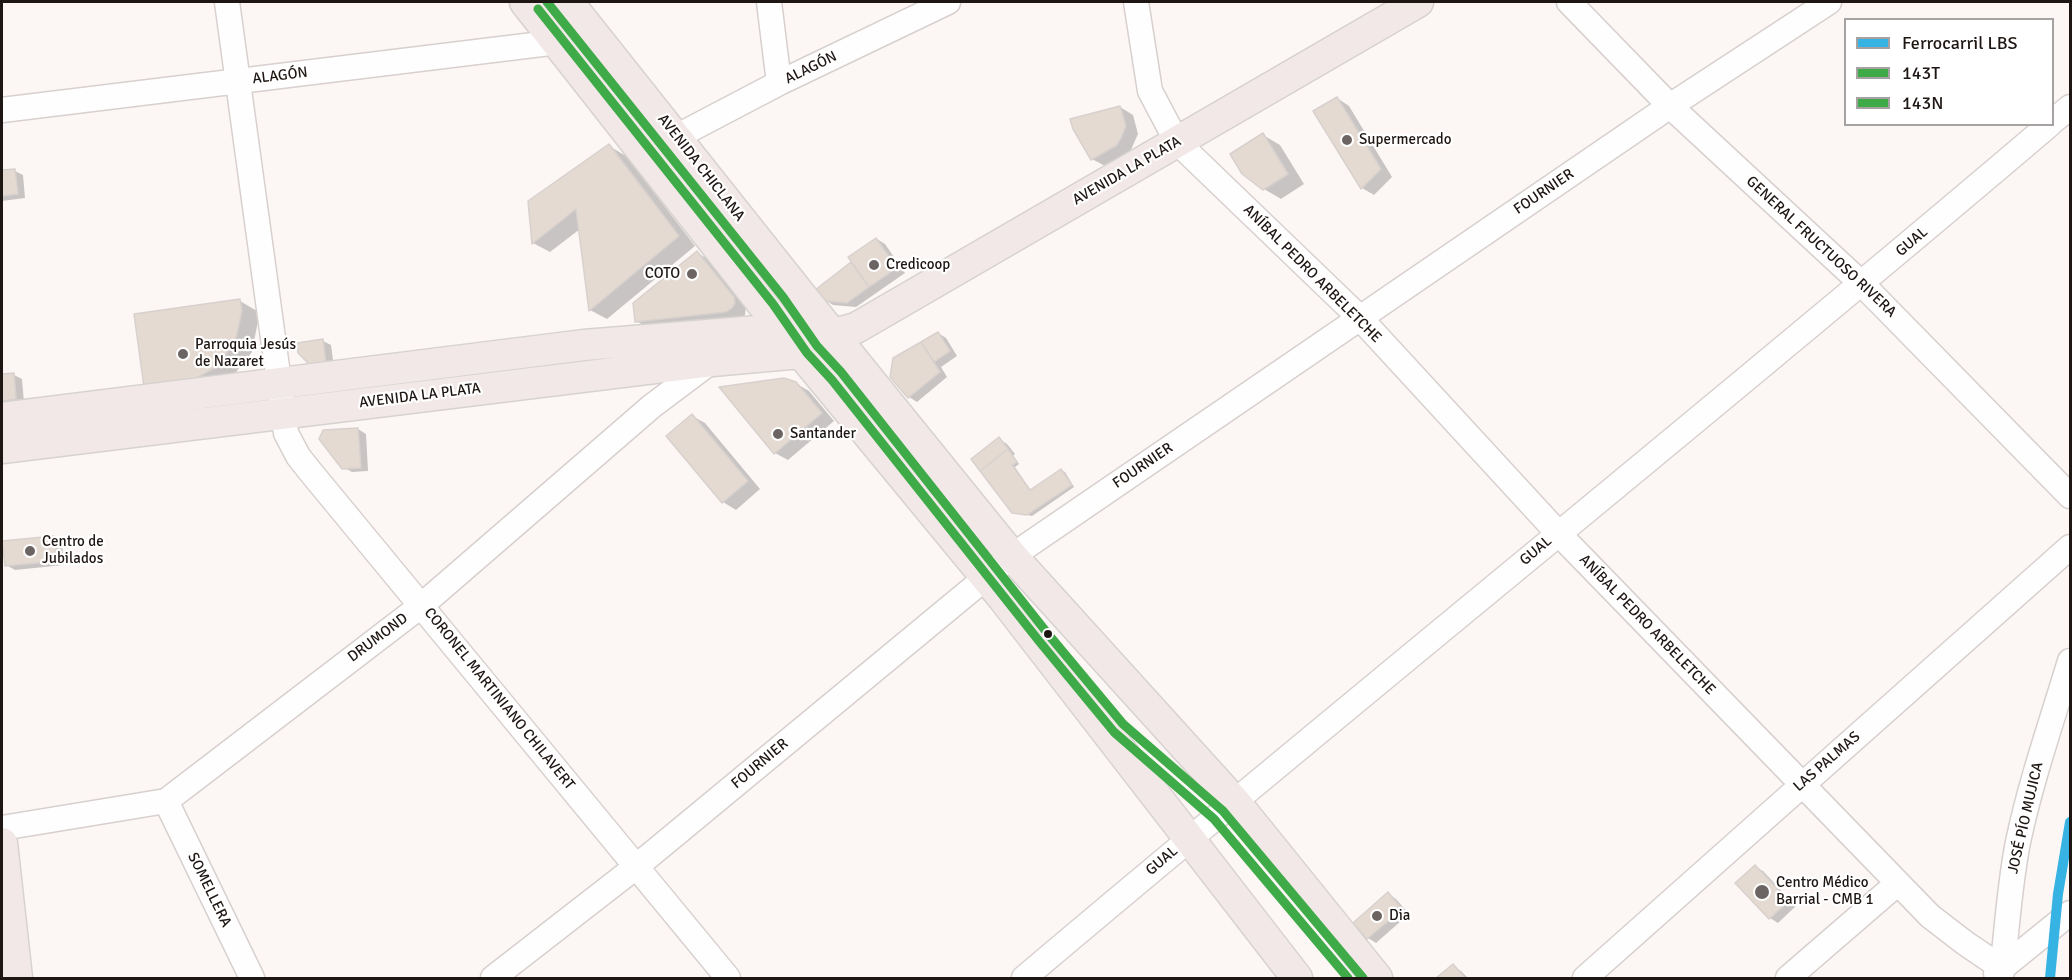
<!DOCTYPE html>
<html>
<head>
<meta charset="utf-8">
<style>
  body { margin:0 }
  #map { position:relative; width:2072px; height:980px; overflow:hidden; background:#fcf6f5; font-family:Signika,sans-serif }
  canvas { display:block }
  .frame { position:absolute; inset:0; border:3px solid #1e1613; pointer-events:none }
  .legend { position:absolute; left:1844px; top:18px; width:210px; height:108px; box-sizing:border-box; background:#fff; border:2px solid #a5a2a1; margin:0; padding:8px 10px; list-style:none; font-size:18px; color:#1e1613 }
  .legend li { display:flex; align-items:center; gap:12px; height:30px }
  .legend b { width:30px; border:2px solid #a5a2a1 }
</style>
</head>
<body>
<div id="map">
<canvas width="2072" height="980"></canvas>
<div class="frame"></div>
<ul class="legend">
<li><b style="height:8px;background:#36b3e2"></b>Ferrocarril LBS</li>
<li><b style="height:8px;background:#3fab48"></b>143T</li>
<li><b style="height:8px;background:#3fab48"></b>143N</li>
</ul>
</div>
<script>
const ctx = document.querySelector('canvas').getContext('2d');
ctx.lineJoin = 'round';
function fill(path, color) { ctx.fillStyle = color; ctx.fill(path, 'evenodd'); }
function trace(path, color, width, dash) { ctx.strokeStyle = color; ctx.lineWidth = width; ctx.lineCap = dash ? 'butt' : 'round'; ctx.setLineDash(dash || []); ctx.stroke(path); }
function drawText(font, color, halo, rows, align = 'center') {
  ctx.font = font + ' Signika,sans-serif'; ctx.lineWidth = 4.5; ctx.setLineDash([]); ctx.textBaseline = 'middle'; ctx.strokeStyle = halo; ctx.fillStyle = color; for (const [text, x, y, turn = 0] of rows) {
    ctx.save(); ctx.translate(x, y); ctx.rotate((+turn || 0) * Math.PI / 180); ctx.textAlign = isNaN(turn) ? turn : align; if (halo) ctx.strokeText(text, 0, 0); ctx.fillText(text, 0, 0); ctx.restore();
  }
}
fill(new Path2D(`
  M 1337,98 L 1349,106 L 1392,177 L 1374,195 L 1362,188 Z
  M 1120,107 L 1133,115 L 1138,134 L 1130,152 L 1105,166 L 1092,159 Z
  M 1263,135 L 1280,145 L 1304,184 L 1281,199 L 1264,189 Z
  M 609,146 L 626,156 L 695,246 L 607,319 L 590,310 L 580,229 L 550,252 L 533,243 L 529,202 Z
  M 15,171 L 23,175 L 25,198 L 2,201 L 2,172 Z
  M 877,239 L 885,244 L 905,273 L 856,307 L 833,305 L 825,300 L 817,290 L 854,262 Z
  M 697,253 L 710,260 L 746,306 L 745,315 L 739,318 L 649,328 L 636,321 Z
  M 240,301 L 257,311 L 258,321 L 252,352 L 233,376 L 162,395 Z
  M 938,333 L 946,338 L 957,356 L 941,367 L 947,377 L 917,402 L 909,397 L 894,359 Z
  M 323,341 L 331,345 L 334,367 L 300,352 Z
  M 14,375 L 22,379 L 24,403 L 2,404 L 2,376 Z
  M 795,383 L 809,391 L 834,421 L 788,460 L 775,453 L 722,388 Z
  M 692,416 L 705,423 L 760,489 L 736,510 L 723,502 L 668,436 Z
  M 358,429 L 366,434 L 368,471 L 352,472 L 343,467 Z
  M 999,439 L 1007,444 L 1015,454 L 1013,456 L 1019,464 L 1015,467 L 1031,491 L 1061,470 L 1065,472 L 1074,487 L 1032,516 L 1013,512 Z
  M 54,538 L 62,543 L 64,565 L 15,570 L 6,565 Z
  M 1755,867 L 1763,871 L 1796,906 L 1778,923 L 1770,918 Z
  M 1388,894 L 1396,899 L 1409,914 L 1376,943 L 1368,938 Z
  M 1453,966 L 1461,971 L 1468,978 L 1439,978 Z`), '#0003');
const building = new Path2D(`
  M 1337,97 L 1381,169 L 1361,189 L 1313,111 Z
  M 1120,106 L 1126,126 L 1121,138 L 1117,145 L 1091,160 L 1073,129 L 1070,119 Z
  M 1263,133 L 1288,174 L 1263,190 L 1242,174 L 1230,154 Z
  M 609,144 L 679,236 L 589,311 L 576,209 L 532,244 L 528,201 Z
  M 15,169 L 18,194 L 2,196 L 2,170 Z
  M 876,238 L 897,268 L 869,287 L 848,257 Z
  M 697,251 L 734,297 L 735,303 L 732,308 L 726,312 L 635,322 L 633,303 Z
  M 851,262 L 869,287 L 847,303 L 824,301 L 815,290 Z
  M 240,299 L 242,311 L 235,342 L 216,367 L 193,380 L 144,387 L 134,314 Z
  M 938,332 L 950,351 L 934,362 L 921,342 Z
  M 323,339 L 326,363 L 311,366 L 298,353 L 297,343 Z
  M 921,342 L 940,372 L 908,398 L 890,377 L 893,358 Z
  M 14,373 L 16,399 L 2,401 L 2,374 Z
  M 784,378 L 796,382 L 822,413 L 774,454 L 719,387 Z
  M 692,414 L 748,481 L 722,503 L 666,436 Z
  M 358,428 L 361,468 L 342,469 L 319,439 L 323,430 Z
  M 999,437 L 1008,449 L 980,471 L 971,459 Z
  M 1008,449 L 1017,462 L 1012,465 L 1030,490 L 1061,469 L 1072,485 L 1027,515 L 1012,513 L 980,471 Z
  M 54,536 L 57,561 L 5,566 L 2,541 Z
  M 1755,865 L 1789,901 L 1769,919 L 1735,883 Z
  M 1388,892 L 1402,909 L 1367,939 L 1353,923 Z
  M 1453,964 L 1465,978 L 1436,978 Z`);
fill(building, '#e5dad2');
trace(building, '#d7d1ce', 1.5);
const minor = new Path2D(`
  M 227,2 L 286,433 L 298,456 L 309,470 L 728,978
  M 769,2 L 779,83
  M 1136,2 L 1150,91 L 1177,142 L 1360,318 L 1558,533 L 1930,916 L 1965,943 L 2002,968
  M 1569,2 L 1670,106 L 1862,284 L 2070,496
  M 2,110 L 558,42
  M 2052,122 L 2070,107
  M 676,137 L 779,83 L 948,2
  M 166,801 L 252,978
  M 2,828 L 166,801 L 422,605 L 652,406 L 712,361
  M 1996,973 L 2070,913
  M 493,978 L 637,866 L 1012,556 L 1670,106 L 1829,2
  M 1024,978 C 1363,691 1711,413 2050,124
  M 1585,978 L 2070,547
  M 1788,978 L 1898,883
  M 2001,978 C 2007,933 2009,887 2018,842 C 2031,780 2052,721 2070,661`);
const major = new Path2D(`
  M 525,2 L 801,353 L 1003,598 L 1297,978
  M 568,2 L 804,299 L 1012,556 L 1235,802 L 1377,978
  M 2,418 L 584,345 L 782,329 L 799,330
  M 2,448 L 712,361 L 801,353 L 817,346 L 834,334 L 856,328 L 1418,2
  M 2,843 L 17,978`);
trace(minor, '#d7d0ce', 27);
trace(major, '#d6d2d0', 33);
trace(minor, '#fffefe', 24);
trace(major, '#f2e8e7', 30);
trace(new Path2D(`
  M 547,2 L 783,297 L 817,346 L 841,372 L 1048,634 L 1123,724 L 1223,811 L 1363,978`), '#3fab48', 9);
trace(new Path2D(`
  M 538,9 L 773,304 L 807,353 L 832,380 L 1039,641 L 1114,732 L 1214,819 L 1348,978`), '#3fab48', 9);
trace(new Path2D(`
  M 2050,978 L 2058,894 L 2070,822`), '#36b3e2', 10);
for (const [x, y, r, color] of [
  [1347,140,6,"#6c6462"],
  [874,265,6,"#6c6462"],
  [692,274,6,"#6c6462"],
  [183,354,6,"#6c6462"],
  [778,434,6,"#6c6462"],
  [30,551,6,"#6c6462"],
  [1048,634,5,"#1e1613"],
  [1762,892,8,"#6c6462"],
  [1377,916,6,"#6c6462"]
]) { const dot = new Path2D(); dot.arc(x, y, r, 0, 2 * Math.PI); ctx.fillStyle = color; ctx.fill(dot); trace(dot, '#fff', 2); }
drawText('15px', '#1e1613', '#fff', [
  ["ALAGÓN",811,68,-26],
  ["ALAGÓN",280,76,-7],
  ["AVENIDA CHICLANA",701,168,52],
  ["AVENIDA LA PLATA",1127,171,-30],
  ["FOURNIER",1544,192,-34],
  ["GUAL",1912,242,-40],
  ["GENERAL FRUCTUOSO RIVERA",1821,247,43],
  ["ANÍBAL PEDRO ARBELETCHE",1312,274,45],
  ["AVENIDA LA PLATA",420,396,-7],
  ["FOURNIER",1143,466,-34],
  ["GUAL",1536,551,-40],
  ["ANÍBAL PEDRO ARBELETCHE",1647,625,46],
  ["DRUMOND",378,638,-37],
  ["CORONEL MARTINIANO CHILAVERT",499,699,51],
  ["LAS PALMAS",1827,762,-41],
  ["FOURNIER",760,764,-40],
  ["JOSÉ PÍO MUJICA",2026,818,-77],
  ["GUAL",1162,861,-40],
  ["SOMELLERA",209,890,64]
]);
drawText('15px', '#1e1613', '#fff', [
  ["Supermercado",1359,140],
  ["Credicoop",886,265],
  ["COTO",680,274,"right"],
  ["Parroquia Jesús",195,345],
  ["de Nazaret",195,362],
  ["Santander",790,434],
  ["Centro de",42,542],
  ["Jubilados",42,559],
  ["Centro Médico",1776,883],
  ["Barrial - CMB 1",1776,900],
  ["Dia",1389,916]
], 'left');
</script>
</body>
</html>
